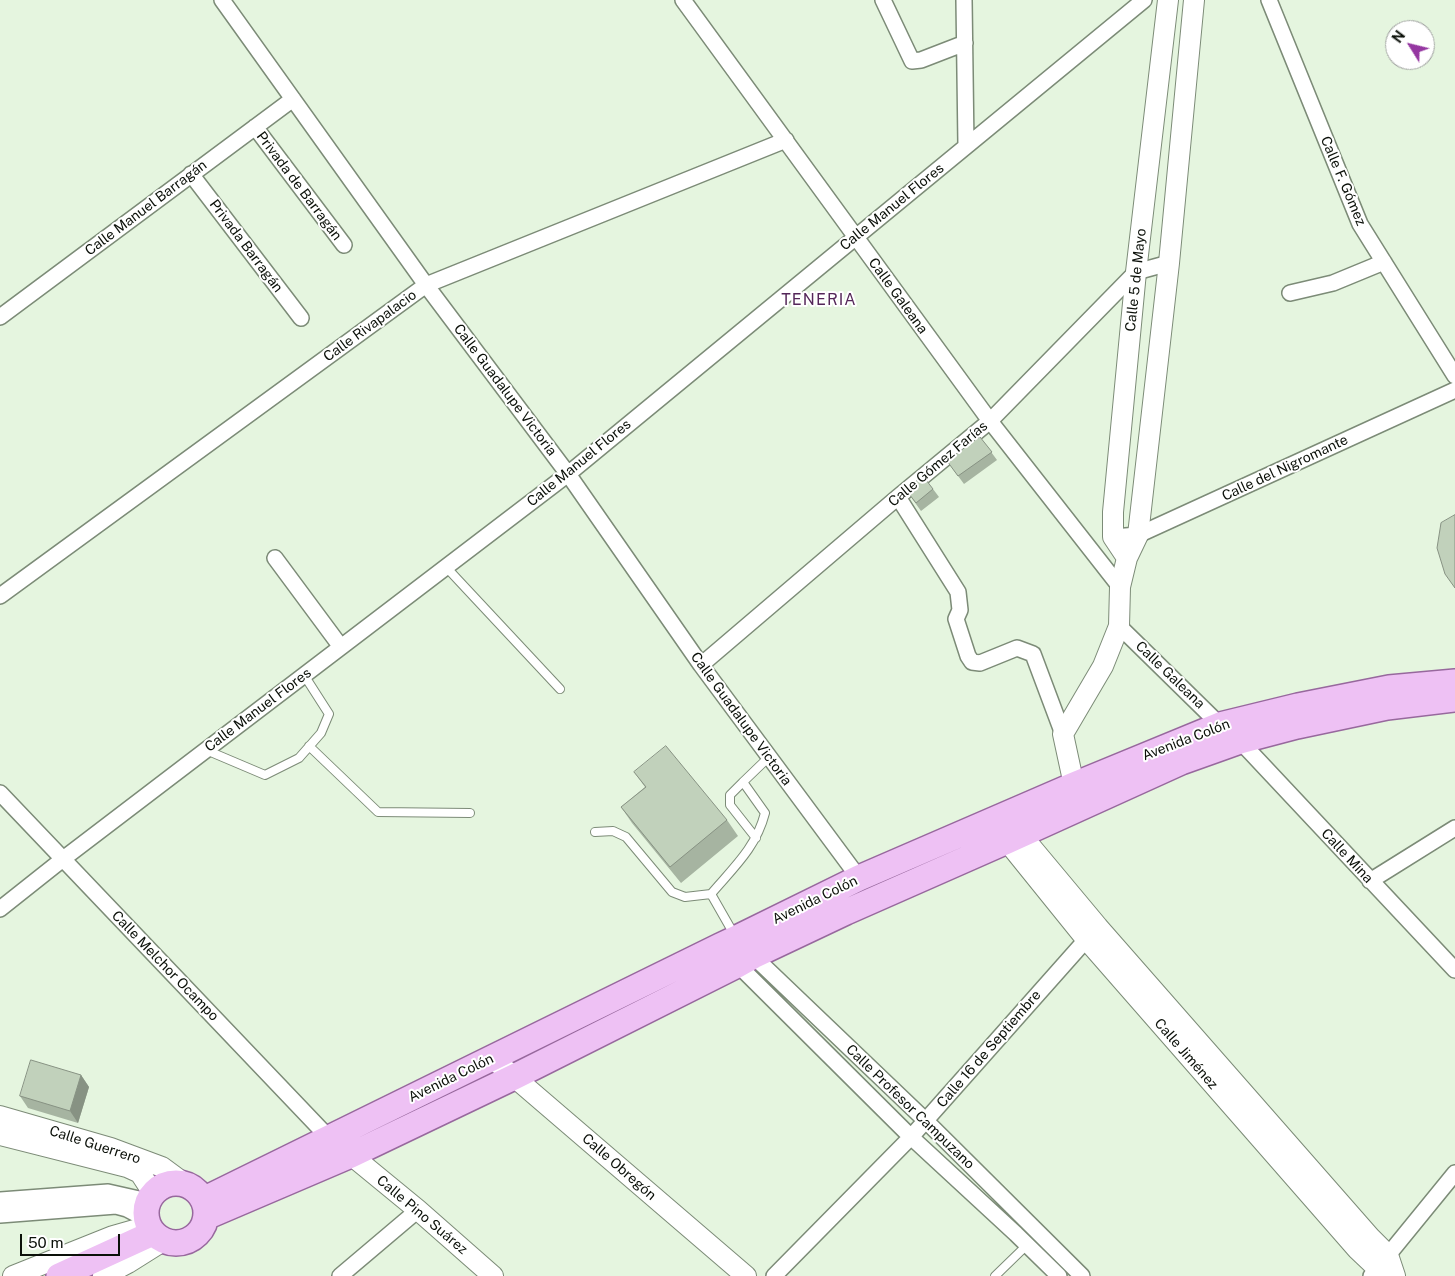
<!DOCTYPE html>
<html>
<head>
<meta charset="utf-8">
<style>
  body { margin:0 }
  #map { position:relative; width:1455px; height:1276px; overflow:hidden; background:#e5f5df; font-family:"Public Sans",sans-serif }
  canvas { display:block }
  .north { position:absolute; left:1385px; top:20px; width:50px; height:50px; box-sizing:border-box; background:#fff; border:1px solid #9d9f9d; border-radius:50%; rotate:306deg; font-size:14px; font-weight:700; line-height:20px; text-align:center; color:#0b1009 }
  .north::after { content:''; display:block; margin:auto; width:18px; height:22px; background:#9537a1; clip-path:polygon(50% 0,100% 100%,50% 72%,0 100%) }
  .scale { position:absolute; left:20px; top:1234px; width:100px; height:22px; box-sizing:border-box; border:2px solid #0b1009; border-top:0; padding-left:6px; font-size:15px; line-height:18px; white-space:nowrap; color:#0b1009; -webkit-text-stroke:4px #fff; paint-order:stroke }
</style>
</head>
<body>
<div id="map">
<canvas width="1455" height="1276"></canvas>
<div class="north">N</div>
<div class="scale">50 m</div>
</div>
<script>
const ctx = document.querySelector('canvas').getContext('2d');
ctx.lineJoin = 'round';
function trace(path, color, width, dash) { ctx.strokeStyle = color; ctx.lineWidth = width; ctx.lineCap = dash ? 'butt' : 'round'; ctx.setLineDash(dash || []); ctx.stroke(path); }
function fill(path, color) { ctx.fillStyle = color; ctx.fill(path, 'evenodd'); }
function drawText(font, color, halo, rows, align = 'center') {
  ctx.font = font + ' "Public Sans",sans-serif'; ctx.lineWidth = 4; ctx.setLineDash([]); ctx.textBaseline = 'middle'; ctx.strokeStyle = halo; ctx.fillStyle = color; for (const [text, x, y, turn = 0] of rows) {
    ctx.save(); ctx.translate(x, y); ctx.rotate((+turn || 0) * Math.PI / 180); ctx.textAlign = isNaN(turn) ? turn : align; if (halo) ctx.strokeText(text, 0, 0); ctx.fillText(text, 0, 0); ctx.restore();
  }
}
const service = new Path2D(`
  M 446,567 L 560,689
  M 309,746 L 378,812 L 470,813
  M 206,750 L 265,775 L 299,758 L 321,733 L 329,714 L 304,675
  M 743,782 L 730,795 L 730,805 L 756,838
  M 595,832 L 613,831 L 626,837 L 672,892 L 685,897 L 711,894 L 735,936
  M 711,894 C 733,868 756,848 765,813 L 743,782 L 769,757
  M 995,1276 L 1027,1245`);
const minor = new Path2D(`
  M 222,0 L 426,285 L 568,474 L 701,665 L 859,878
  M 683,0 L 990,421 L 1120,587
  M 883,0 L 912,61 L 921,60 L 965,43
  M 964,0 L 966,146
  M 1269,0 L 1360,224 L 1455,376
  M 255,127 L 344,245
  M 191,174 L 301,318
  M 1290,293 L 1333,283 L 1384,262
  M 0,317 L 293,99
  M 898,497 L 958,592 L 960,610 L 956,619 L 968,656 L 972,662 L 980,663 L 1017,648 L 1033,654 L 1063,734
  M 1113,537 L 1138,535 L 1455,390
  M 275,558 L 341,647
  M 0,596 L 426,285 L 786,140
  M 1119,626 L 1220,725
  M 701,665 L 898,497 L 990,421 L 1136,272 L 1169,263
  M 1240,741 L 1455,970
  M 0,793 L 329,1138
  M 1370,881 L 1455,828
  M 0,909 L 63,859 L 568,474 L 1144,0
  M 748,951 L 926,1121 L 1082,1276
  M 732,959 L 911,1137 L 1016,1234 L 1059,1276
  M 0,1200 L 108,1192 L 148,1201
  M 0,1215 L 116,1206 L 127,1209 L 146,1219
  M 340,1276 L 418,1210
  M 774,1276 L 911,1137 L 1092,933
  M 1371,1276 L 1455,1173`);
const tertiary = new Path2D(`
  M 1127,558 L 1113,537 L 1113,512 L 1136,272 L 1168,0
  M 1082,796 L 1074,785 L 1063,734 L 1103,666 L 1119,626 L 1120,587 L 1127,558 L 1138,535 L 1169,263 L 1194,0
  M 1012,824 L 1098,927 L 1370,1237 L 1388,1255 L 1395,1276
  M 998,830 L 1086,939 L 1357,1249 L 1377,1268 L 1392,1276
  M 492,1058 L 746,1276
  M 0,1116 L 111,1148 L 162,1167 L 185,1184
  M 0,1135 L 127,1167 L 140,1173 L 153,1193
  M 351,1155 L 418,1210 L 493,1276
  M 13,1276 L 113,1236 L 148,1226
  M 103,1276 L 128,1263 L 163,1241`);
const primary = new Path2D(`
  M146 1213a30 30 0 1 1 60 0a30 30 0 1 1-60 0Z
  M 203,1200 L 720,946 L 737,938 L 859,878 L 1074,785 L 1220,725 L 1298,706 L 1389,688 L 1455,682
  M 206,1217 L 351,1155 L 514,1077 L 737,965 L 753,956 L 846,912 L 1007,841 L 1181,762 L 1240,741 L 1297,726 L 1387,707 L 1455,699
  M 59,1276 L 153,1233`);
trace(service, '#7c8b77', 10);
trace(minor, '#7c8b77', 18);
trace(tertiary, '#7c8b77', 22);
trace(primary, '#97689d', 28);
trace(service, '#fff', 8);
trace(minor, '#fff', 15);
trace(tertiary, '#fff', 20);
trace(primary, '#eec1f4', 25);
fill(new Path2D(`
  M 980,437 L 997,460 L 964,484 L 947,461 Z
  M 933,489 L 939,497 L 921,511 L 906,490 Z
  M 634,772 L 727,820 L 738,836 L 681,883 L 632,823 L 621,807 L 645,787 Z
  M 81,1075 L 89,1087 L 78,1123 L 28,1108 L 20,1096 Z`), '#a6b4a1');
fill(new Path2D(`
  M 81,1075 L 89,1087 L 78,1123 L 70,1111 Z`), '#879283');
const building = new Path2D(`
  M 980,437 L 992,452 L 958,476 L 947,461 Z
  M 923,476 L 933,489 L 916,503 L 906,490 Z
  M 1455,515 L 1455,588 L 1445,574 L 1437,548 L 1441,523 Z
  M 666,746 L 727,820 L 670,867 L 621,807 L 646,787 L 634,772 Z
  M 31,1060 L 81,1075 L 70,1111 L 20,1096 Z`);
fill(building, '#c1d1bb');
trace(building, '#879283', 1);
drawText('14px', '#0b1009', '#fff', [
  ["Calle F. Gómez",1343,181,67],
  ["Privada de Barragán",299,186,53],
  ["Calle Manuel Flores",892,207,-39],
  ["Calle Manuel Barragán",146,208,-37],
  ["Privada Barragán",246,246,53],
  ["Calle 5 de Mayo",1136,280,-84],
  ["Calle Galeana",898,296,54],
  ["Calle Rivapalacio",370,326,-36],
  ["Calle Guadalupe Victoria",505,390,53],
  ["Calle Manuel Flores",579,463,-39],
  ["Calle Gómez Farías",938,464,-40],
  ["Calle del Nigromante",1285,468,-25],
  ["Calle Galeana",1170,675,44],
  ["Calle Manuel Flores",258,710,-37],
  ["Calle Guadalupe Victoria",741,719,54],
  ["Avenida Colón",1186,740,-21],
  ["Calle Mina",1347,856,47],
  ["Avenida Colón",815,900,-26],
  ["Calle Melchor Ocampo",165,966,46],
  ["Calle 16 de Septiembre",989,1049,-49],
  ["Calle Jiménez",1186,1054,49],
  ["Avenida Colón",451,1078,-26],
  ["Calle Profesor Campuzano",910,1107,44],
  ["Calle Guerrero",95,1145,18],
  ["Calle Obregón",619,1167,41],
  ["Calle Pino Suárez",422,1215,40]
]);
ctx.letterSpacing = '1px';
drawText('16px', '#542659', '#fff', [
  ["TENERIA",819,300]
]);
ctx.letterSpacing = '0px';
</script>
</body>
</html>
